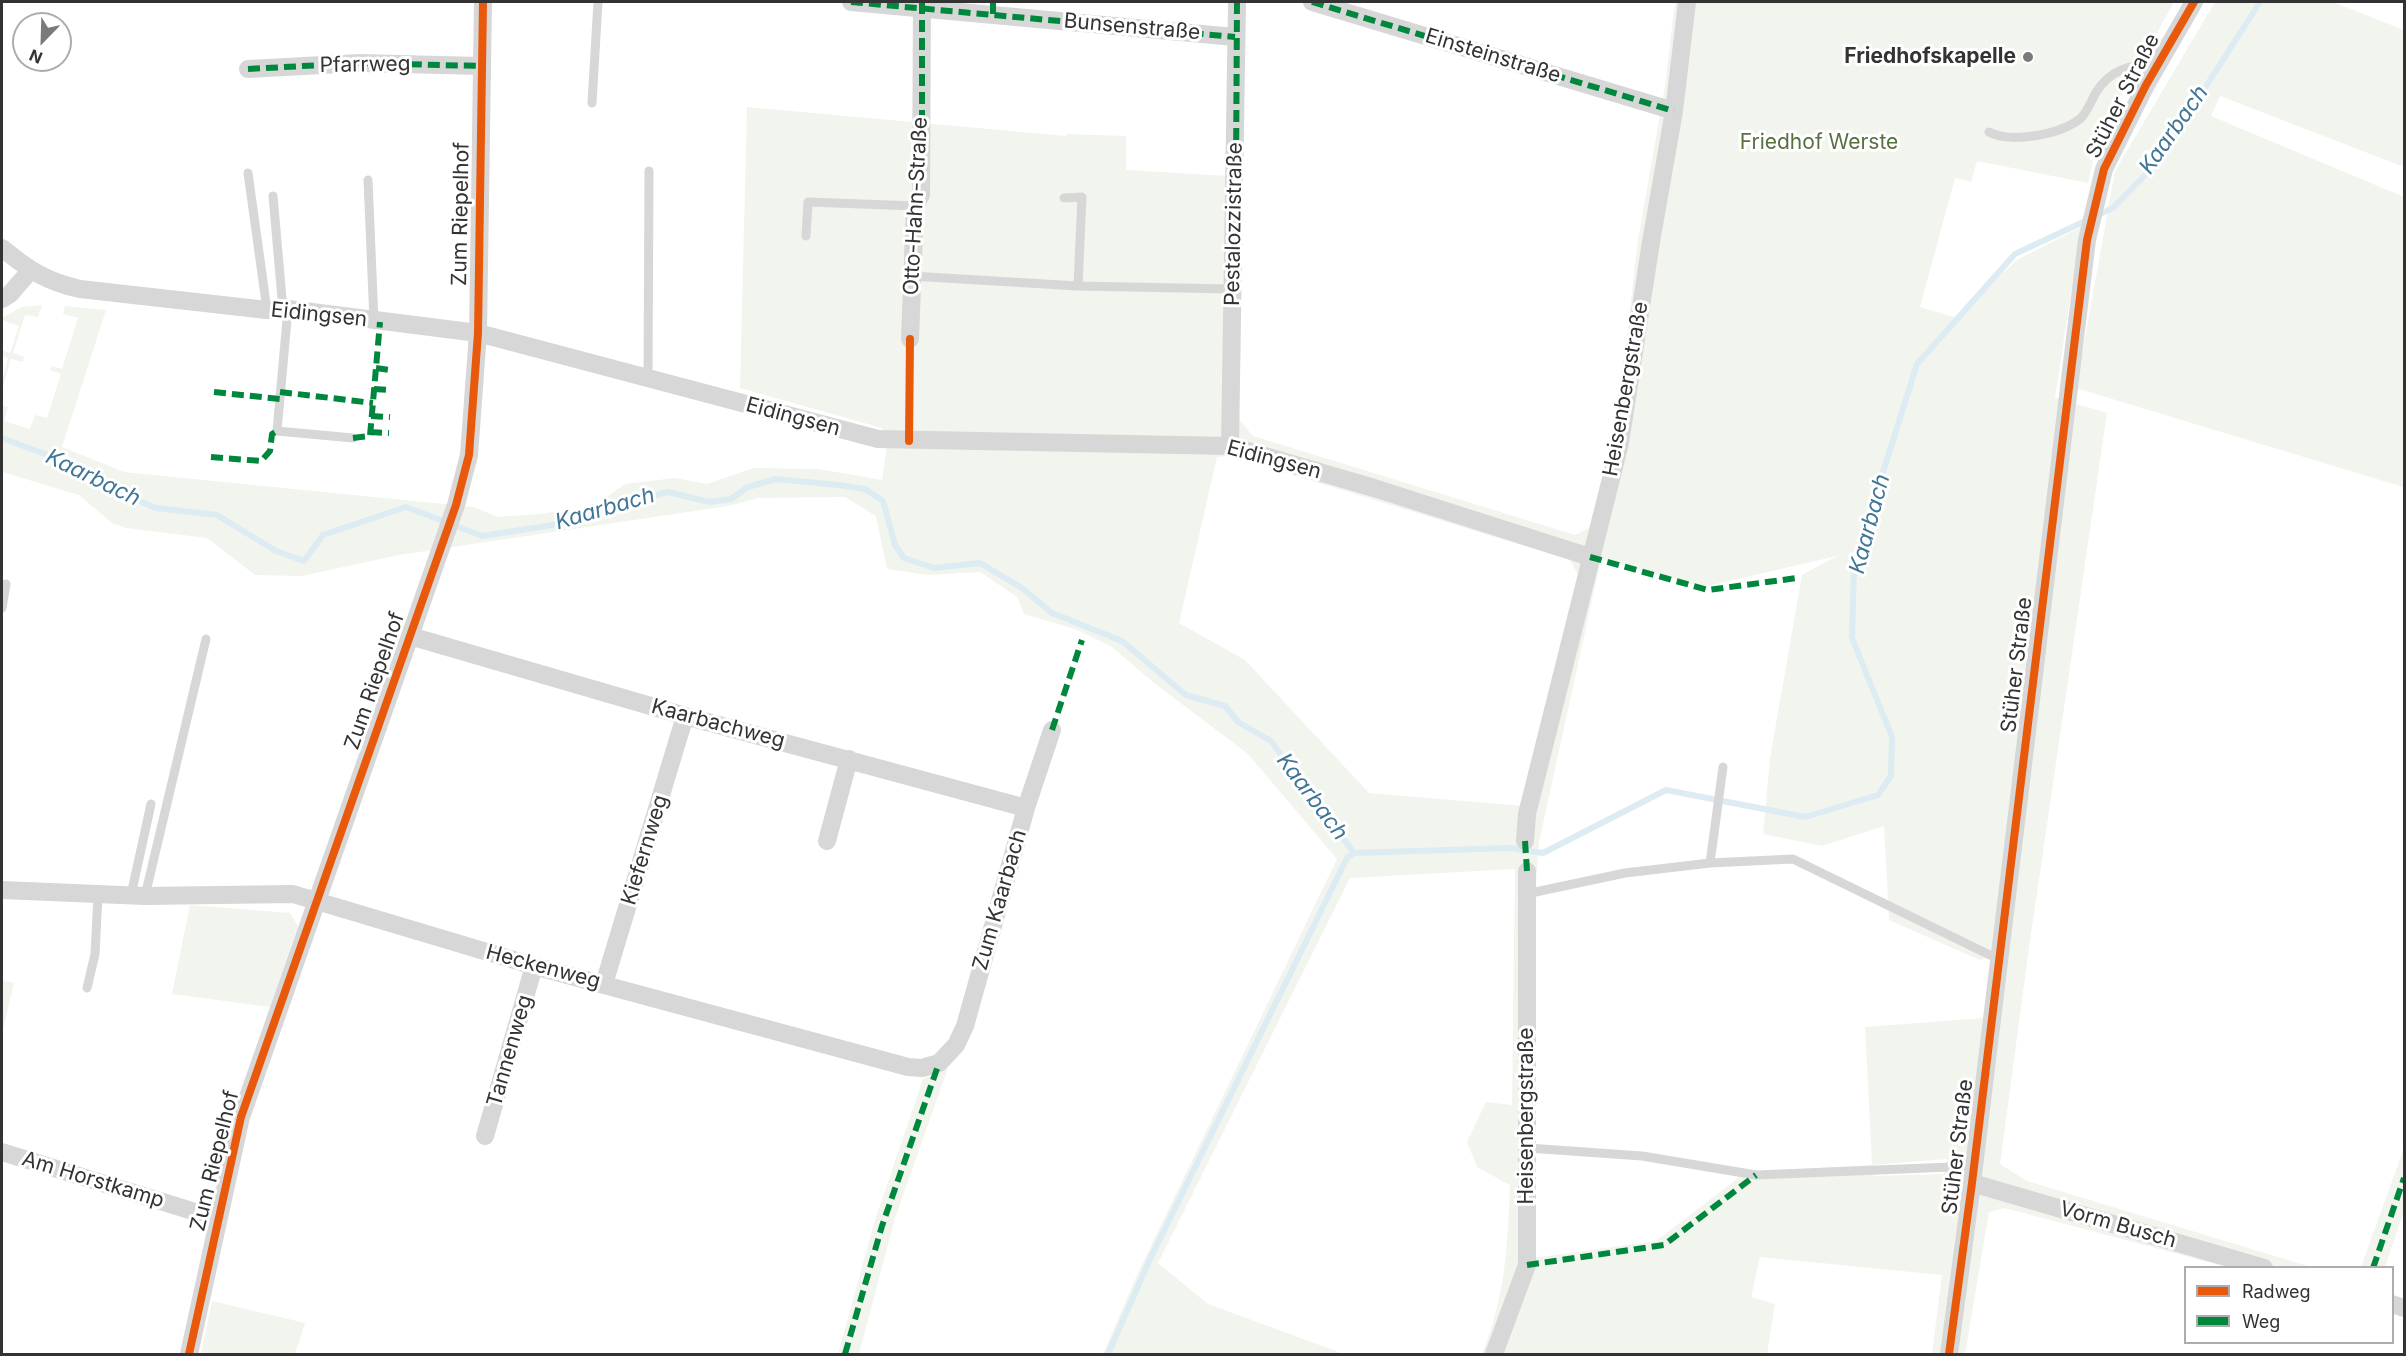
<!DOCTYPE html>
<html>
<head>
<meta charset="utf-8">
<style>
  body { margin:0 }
  #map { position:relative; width:2406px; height:1356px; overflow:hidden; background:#fff; font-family:Inter,sans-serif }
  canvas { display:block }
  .frame { position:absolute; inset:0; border:3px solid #333; pointer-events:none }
  .legend { position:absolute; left:2184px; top:1266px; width:210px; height:78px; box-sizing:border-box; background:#fff; border:2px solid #adadad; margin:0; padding:8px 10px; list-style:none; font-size:18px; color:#333 }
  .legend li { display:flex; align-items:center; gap:12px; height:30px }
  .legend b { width:30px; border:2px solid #adadad }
  .north { position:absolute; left:12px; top:12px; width:60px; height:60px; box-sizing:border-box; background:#fff; border:2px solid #adadad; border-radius:50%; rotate:203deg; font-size:16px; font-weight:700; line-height:24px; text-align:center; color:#333 }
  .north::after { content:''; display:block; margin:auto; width:21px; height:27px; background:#7a7a7a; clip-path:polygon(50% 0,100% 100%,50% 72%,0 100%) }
</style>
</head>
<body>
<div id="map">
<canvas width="2406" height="1356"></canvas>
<div class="frame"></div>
<ul class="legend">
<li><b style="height:8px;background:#e8590c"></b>Radweg</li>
<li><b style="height:8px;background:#00873e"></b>Weg</li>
</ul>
<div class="north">N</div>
</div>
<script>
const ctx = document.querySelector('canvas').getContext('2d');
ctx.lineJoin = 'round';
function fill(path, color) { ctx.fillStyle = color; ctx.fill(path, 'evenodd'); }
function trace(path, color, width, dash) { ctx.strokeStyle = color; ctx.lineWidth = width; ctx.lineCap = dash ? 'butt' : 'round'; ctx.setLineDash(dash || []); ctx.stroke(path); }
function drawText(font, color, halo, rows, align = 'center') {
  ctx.font = font + ' Inter,sans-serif'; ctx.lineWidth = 6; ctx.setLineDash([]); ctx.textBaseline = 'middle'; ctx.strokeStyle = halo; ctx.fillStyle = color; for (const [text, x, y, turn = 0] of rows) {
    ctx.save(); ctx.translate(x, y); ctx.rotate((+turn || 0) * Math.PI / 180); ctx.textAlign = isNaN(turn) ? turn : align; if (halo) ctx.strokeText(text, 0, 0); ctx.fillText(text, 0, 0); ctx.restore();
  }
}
fill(new Path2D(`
  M 1675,2 L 2174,2 L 2156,35 L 2164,40 L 2145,72 L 2135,69 L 2089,159 L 2093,161 L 2088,183 L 1977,161 L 1971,182 L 1955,178 L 1920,307 L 1954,317 L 2017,260 L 2081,227 L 2055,398 L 2107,413 L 2029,948 L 2000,1164 L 2027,1181 L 2311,1267 L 2227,1267 L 2005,1208 L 1989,1212 L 1965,1354 L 1932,1354 L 1942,1275 L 1760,1257 L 1751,1297 L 1775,1304 L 1767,1354 L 1482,1354 C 1505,1299 1508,1244 1510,1185 L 1477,1167 L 1467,1142 L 1486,1102 L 1512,1105 L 1515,869 L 1350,878 L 1158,1263 L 1208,1304 L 1344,1354 L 1103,1354 L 1137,1275 L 1337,859 L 1248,754 L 1154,683 L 1112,647 L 1078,630 L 1024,614 L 1017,597 L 980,572 L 928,575 L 887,569 L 876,516 L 845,497 L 758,498 L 728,506 L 399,555 L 302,576 L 255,575 L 207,538 L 126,528 L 112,523 L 79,495 L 2,472 L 2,405 L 8,407 L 4,421 L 30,429 L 35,415 L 47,418 L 61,374 L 50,370 L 52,366 L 62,369 L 78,318 L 63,314 L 65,306 L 106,310 L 62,447 L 124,472 L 474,507 L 498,517 L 539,514 L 594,506 L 625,484 L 675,478 L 707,484 L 754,468 L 818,469 L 882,480 L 886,452 L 882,428 L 740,388 L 747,107 L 1066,136 L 1067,134 L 1126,136 L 1126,170 L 1229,176 L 1238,418 L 1253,436 L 1575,535 L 1589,528 L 1612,438 L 1622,377 L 1638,240 L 1665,86 ZM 1231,456 L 1570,560 L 1578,575 L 1523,806 L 1369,793 L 1245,660 L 1179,623 L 1217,457 ZM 1837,556 L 1802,575 L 1770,758 L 1763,834 L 1822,846 L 1884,826 L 1889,920 L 1980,960 L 1992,956 L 1984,1018 L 1865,1027 L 1872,1165 L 1746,1172 L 1656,1241 L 1534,1258 L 1536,882 L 1539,842 L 1601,559 L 1703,587 ZM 1947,1159 L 1944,1174 L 1873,1176 L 1872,1165 Z
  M 2215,2 L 2333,2 L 2404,30 L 2404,167 L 2220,96 L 2211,116 L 2404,197 L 2403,487 L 2076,388 L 2115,171 Z
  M 42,305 L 38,317 L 25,315 L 13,353 L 24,357 L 23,362 L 11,359 L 2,390 L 2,380 L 8,358 L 2,356 L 2,350 L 10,353 L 19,326 L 2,320 L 2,318 L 22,307 Z
  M 190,905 L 290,913 L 298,926 L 270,1007 L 172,994 Z
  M 2,980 L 14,983 L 2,1034 Z
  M 948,1068 L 895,1218 L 859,1354 L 838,1354 L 875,1220 L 923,1079 Z
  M 2404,1148 L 2404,1211 L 2385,1267 L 2361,1267 Z
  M 212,1301 L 305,1323 L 295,1354 L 201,1354 Z`), '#f1f5ed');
trace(new Path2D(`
  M 2,438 L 77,466 L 106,487 L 156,508 L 217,515 L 276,551 L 304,561 L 323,535 L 406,507 L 482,536 L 578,521 L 611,507 L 668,492 L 709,502 L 731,499 L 748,487 L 776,479 L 838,485 L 865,489 L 883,501 L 895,545 L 904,558 L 934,568 L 980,563 L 1022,588 L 1052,613 L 1122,641 L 1186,695 L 1225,706 L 1238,722 L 1271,741 L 1354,853 L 1509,848 L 1543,853 L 1666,790 L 1805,817 L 1878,795 L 1891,776 L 1892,737 L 1852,638 L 1854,565 L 1917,364 L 2015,254 L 2113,208 L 2157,163 L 2260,2
  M 1108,1354 L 1150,1259 L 1347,858 L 1354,853`), '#ddebf3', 6);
trace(new Path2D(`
  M 592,103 L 598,2
  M 1989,132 C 2012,144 2062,134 2081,118 C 2087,112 2091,102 2095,94 C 2108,71 2132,62 2157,66
  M 248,173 L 267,310
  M 368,180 L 374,321
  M 273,196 L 283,310
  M 1064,198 L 1082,197 L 1078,286
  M 806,236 L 808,202 L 915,206
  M 911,276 L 1078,286 L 1232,289
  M 288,309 L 277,431 L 353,438
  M 648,379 L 649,171
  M 2,608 L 6,584
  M 1710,863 L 1723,767
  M 1526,894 L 1625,873 L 1710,863 L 1793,859 L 2000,960
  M 131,895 L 151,804
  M 145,896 L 206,639
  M 87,988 L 95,954 L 98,895
  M 1528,1148 L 1642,1156 L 1756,1175 L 1975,1166`), '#d7d7d7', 9);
trace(new Path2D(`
  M 851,2 L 1235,37
  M 1312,2 L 1674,111
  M 248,69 L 360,63 L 481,66
  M 2,248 C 29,270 45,281 80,289 L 267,310 L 288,309 L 478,333 L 878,439 L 1230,446 L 1374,488 L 1590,557
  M 2,299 L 10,294 L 30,271
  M 910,339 L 915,206 L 921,195 L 922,2
  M 1230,446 L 1237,2
  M 410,636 L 685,716 L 1026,808
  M 827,841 L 849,759
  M 1525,841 L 1527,814 L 1620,443 L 1651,242 L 1674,111 L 1687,2
  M 2,890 L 145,896 L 293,894 L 534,966 L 908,1067 L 922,1068 L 939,1063 L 956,1045 L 965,1026 L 1026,808 L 1052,730
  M 604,984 L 685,716
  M 485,1136 L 534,966
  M 2,1152 L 218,1219
  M 1972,1183 L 2264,1268
  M 2392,1304 L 2404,1308
  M 189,1354 L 241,1117 L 456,505 L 469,455 L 478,333 L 483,2
  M 1494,1354 L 1527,1265 L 1527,871
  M 1949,1354 L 1972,1183 L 2087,240 L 2104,169 L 2146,85 L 2194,2`), '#d7d7d7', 18);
trace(new Path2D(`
  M 851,2 L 1235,37
  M 922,2 L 922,123
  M 1312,2 L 1674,111
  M 993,14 L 993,2
  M 248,69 L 360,63 L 481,66
  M 1236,176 L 1237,2
  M 376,368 L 390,370
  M 374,389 L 389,390
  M 214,392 L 280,399
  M 280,392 L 373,403
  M 371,416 L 390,417
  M 370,432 L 389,433
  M 353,438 L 370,436 L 380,322
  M 211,457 L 261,461 L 270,451 L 272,434 L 277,431
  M 1590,557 L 1708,590 L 1797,578
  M 1052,730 L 1082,640
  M 1525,841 L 1527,871
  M 1527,1265 L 1664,1245 L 1756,1175
  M 2373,1268 L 2404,1178
  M 845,1354 L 882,1226 L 939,1063`), '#00873e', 6, [12, 6]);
trace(new Path2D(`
  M 909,441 L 910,339
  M 189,1354 L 241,1117 L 456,505 L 469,455 L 478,333 L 483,2
  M 1949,1354 L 1972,1183 L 2087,240 L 2104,169 L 2146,85 L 2194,2`), '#e8590c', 8);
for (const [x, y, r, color] of [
  [2028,57,6,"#7a7a7a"]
]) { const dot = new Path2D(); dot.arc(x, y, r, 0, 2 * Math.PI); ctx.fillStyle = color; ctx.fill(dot); trace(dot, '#fff', 2); }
drawText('21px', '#333', '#fff', [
  ["Bunsenstraße",1132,27,5],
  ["Einsteinstraße",1493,56,17],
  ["Pfarrweg",365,65,-1],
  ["Stüher Straße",2123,96,-63],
  ["Otto-Hahn-Straße",916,206,-87],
  ["Zum Riepelhof",461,214,-89],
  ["Pestalozzistraße",1234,224,-89],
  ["Eidingsen",319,315,6],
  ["Heisenbergstraße",1626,389,-80],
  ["Eidingsen",793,417,15],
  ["Eidingsen",1274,460,15],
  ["Stüher Straße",2017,665,-83],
  ["Zum Riepelhof",375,681,-71],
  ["Kaarbachweg",718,724,15],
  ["Kiefernweg",645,850,-73],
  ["Zum Kaarbach",1000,900,-74],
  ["Heckenweg",543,967,15],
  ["Tannenweg",510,1051,-74],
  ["Heisenbergstraße",1527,1116,-90],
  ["Stüher Straße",1958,1147,-83],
  ["Zum Riepelhof",215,1161,-76],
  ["Am Horstkamp",93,1180,17],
  ["Vorm Busch",2118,1225,16]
]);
drawText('bold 21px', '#333', '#fff', [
  ["Friedhofskapelle",2016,57]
], 'right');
drawText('21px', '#56703f', '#fff', [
  ["Friedhof Werste",1819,143]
]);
drawText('italic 22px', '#3f7597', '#fff', [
  ["Kaarbach",2174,130,-55],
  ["Kaarbach",93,478,26],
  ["Kaarbach",605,509,-16],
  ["Kaarbach",1870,524,-75],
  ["Kaarbach",1312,797,53]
]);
</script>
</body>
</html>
